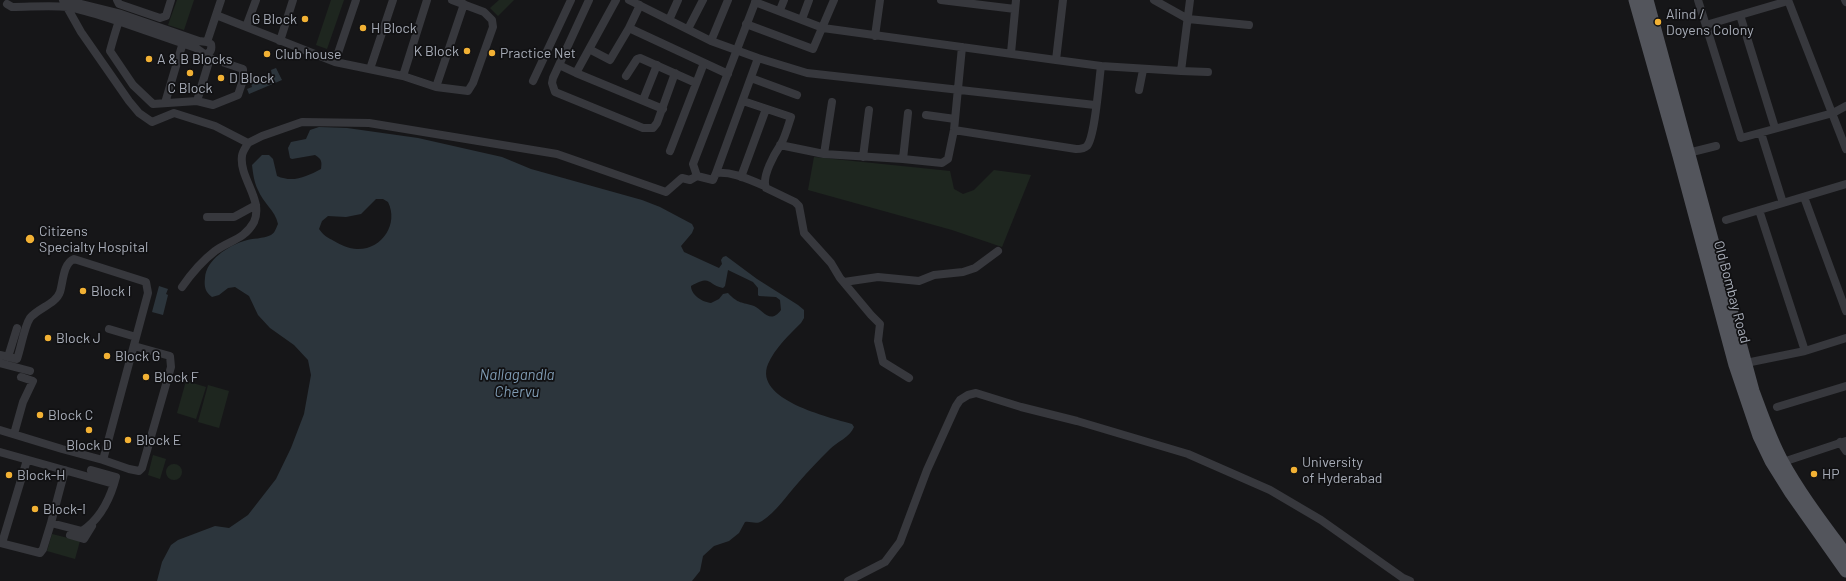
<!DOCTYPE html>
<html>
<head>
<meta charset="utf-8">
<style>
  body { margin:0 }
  canvas { display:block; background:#161618 }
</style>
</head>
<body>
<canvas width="1846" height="581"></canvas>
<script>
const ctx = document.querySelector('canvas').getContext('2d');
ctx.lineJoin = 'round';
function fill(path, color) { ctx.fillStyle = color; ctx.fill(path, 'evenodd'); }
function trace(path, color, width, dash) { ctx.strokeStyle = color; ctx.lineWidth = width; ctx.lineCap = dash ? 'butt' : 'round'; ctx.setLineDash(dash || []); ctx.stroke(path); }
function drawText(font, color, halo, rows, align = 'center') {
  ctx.font = font + ' Barlow,sans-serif'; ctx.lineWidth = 3.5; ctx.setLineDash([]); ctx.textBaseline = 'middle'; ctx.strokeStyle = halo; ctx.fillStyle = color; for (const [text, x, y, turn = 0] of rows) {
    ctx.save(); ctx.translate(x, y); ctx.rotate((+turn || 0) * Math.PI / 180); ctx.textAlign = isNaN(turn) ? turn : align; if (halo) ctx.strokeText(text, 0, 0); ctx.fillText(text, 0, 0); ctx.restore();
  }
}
fill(new Path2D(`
  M 177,0 L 194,0 L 184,30 L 168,25 Z
  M 331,0 L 344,0 L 327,49 L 316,45 Z
  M 499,0 L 514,0 L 498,16 L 490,8 Z
  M 814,157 L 950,171 L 954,189 L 963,194 L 974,190 L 994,170 L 1031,175 L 1002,247 L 952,230 L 808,190 Z
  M 186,381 L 206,387 L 196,419 L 177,413 Z
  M 208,385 L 229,391 L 219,428 L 198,422 Z
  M 153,455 L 166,459 L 160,479 L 148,475 Z
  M166 472a8 8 0 1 1 16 0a8 8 0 1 1-16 0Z
  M 52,534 L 80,541 L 75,559 L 47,551 Z`), '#1e261f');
fill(new Path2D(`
  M 276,68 L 282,80 L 249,94 L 247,89 L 252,87 L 250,80 L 253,79 L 255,83 L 272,75 L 271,70 Z
  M 319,127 L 347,128 L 418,138 L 502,157 L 531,169 L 642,200 L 660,207 L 692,224 L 694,228 L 692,233 L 681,246 L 684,252 L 719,268 L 722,264 L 721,260 L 723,257 L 726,256 L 757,279 L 798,305 L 804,310 L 804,318 L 801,323 C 789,335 775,348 768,364 C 753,400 829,417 852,424 L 854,427 C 850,437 837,442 830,449 C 819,460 808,471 798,483 C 787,495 776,512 762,521 C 756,525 751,521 745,522 L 739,533 L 729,541 L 714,546 L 703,556 L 700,571 L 692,581 L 157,581 L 162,562 L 171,545 L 178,540 L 215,526 L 229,528 L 248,515 L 276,479 L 291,448 L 304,414 L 311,375 L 308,360 L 294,345 L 270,328 L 258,315 L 249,296 L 235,287 L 228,288 L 219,295 L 212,297 C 205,292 204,286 205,278 C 206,260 228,246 244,241 C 253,238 263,239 271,235 C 275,233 276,228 278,224 C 275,210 263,203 258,190 C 254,182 253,173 252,165 L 262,155 L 269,155 L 273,159 L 277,176 C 293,183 306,177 321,169 C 322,162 322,159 315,155 L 292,159 L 290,158 L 288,148 L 291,142 L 306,139 L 310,130 ZM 376,199 L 383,199 L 388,202 C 399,224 382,250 357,249 C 349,249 341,245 334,241 C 328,238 323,235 319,229 L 322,221 L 328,216 L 346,217 L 361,214 ZM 728,270 L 753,282 L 758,288 L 758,295 L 759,296 L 776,297 L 780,300 L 781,310 C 770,325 763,310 754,306 C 742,302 738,304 728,293 L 723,294 L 719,299 L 711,303 C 702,302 691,295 691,286 C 712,274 707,285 723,288 L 725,286 Z
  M 159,286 L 168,289 L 166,294 L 168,295 L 163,315 L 152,312 Z`), '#2c353c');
trace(new Path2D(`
  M 63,0 L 81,32 L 129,101 L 139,113 L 152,122 L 174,113 L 215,126 L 248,143 L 262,136 L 302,122 L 369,123 L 557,154 L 666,192 L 682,178 L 690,180 L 697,176
  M 65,0 L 121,14 L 199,41 L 207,42
  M 117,0 L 119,4 L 160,18 L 166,16 L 171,0
  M 589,0 L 553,78 L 552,83 L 555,92 L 643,128 L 653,128 L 657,123 L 675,73
  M 616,0 L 576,73 L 663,109
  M 629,0 L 711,41 L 758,58 L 807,73 L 1095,105
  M 756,0 L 693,164 L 697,176 L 713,180 L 716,173 C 732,171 750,180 765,186
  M 941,0 L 1015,9
  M 1063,0 L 1056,60 L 1101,66 L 1181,71 L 1190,0
  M 1154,0 L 1188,19 L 1249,25
  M 1698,0 L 1741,138 L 1833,113 L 1846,106
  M 1788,0 L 1846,149
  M 1845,0 L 1846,2
  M 755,2 L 823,28 L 1056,60
  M 7,4 L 12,7 C 30,7 50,5 68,7 C 85,10 102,16 118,21 L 196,48 L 210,58 L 243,69 L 243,80 L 238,95 L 213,105 L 197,101 L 153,104 L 133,85 L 110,51 C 113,39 117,27 121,14
  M 780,10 L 784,0
  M 216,15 L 335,62 L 403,76 L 436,87 L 468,91 L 473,83 L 493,27 L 492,20 L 484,12 L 452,0
  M 1740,15 L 1775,128
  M 802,19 L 809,0
  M 669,20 L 678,0
  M 746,24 L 813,49 L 834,0
  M 1706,25 L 1788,1
  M 246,27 L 256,0
  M 629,28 L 640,5
  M 688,29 L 703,0
  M 875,36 L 880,0
  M 280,41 L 293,0
  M 711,41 L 728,0
  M 207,42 L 221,0
  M 589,49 L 610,60 L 629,28 L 728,74
  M 1011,53 L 1016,0
  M 206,54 C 211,53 212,49 211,44 L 207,42
  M 335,62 L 356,0
  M 559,65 L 576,73
  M 370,69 L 393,0
  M 1181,71 L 1208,72
  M 403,76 L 427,0
  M 626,76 L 637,59 L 640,58 L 696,83
  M 751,78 L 797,95
  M 533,81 L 571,0
  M 436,87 L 464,4
  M 1139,90 L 1143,70
  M 643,100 L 657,65
  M 197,101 L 210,58
  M 743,101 L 791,117 C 788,126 785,137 781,144 C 775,153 761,177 766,188 L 795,202 L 799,206 L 804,233 L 831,263 L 840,278 L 871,315 L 880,324 L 878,341 L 883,362 L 909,378
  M 165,103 L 184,39
  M 926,115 L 955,119
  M 954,130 L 1076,149 C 1080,149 1084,149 1087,146 C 1095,137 1099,81 1101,66
  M 1761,133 L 1783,203
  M 780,145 L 824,154 L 903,159 L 942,163 L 948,159 L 954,130 L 962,47
  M 670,151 L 704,63
  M 1688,153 L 1716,146
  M 824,154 L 832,102
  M 863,157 L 869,110
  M 903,159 L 908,113
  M 716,173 L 758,58
  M 741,177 L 766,109
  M 1804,197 L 1846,311
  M 1759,210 L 1805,351
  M 207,217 L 234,217 L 256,205
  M 1726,220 L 1846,184
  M 844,282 L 878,277 L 919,281 L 934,275 L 963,272 L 975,268 L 998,251
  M 182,287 C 191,274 202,261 215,251 C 230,240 244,240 254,222 C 264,200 239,178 242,156 C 242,152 246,147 248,143
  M 109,329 L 136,337
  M 0,355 L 17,359 C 21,348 24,327 30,318 C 38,308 56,304 60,292 C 63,283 63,263 74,259 L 146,282 L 148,293 L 103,460 L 62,449 L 0,430
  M 8,357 L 17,328
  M 0,363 L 30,371
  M 1746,363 L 1805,351 L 1846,338
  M 1777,407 L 1846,386
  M 14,434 L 23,402 L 33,381 L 21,377
  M 1840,442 L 1846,451
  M 0,452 L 114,484 C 108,503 99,520 82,531 L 51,523 L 43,549 L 40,553 L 0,543
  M 103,460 L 129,469 L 139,471 L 142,468 L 171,367 L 170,356 L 134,346
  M 1783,462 L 1846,441
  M 91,470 L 116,477 L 114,484
  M 51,523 L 65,470
  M 70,535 L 84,539 L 92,526
  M 2,543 L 27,460
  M 848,581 L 885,562 L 900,542 L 927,470 L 956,406 L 960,400 L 968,395 L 976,393 L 1021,407 L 1077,421 L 1188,454 L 1270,490 L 1321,520 L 1403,578 L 1410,581`), '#37383d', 8);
trace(new Path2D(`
  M 1635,0 L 1679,156 L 1735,365 L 1759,436 L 1771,461 L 1791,493 L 1846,571
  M 1647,0 L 1753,391 C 1762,415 1770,439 1782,461 C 1800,494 1824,525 1846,555`), '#53555c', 13);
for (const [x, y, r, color] of [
  [305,19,4,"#f2b134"],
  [1658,22,4,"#f2b134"],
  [363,28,4,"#f2b134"],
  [467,51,4,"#f2b134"],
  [492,53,4,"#f2b134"],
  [267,54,4,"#f2b134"],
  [149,59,4,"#f2b134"],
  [190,73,4,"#f2b134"],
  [221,78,4,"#f2b134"],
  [30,239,5,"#f2b134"],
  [83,291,4,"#f2b134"],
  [48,338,4,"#f2b134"],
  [107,356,4,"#f2b134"],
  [146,377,4,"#f2b134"],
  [40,415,4,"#f2b134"],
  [89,430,4,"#f2b134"],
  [128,440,4,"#f2b134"],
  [1294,470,4,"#f2b134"],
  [1814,474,4,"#f2b134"],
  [9,475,4,"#f2b134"],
  [35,509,4,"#f2b134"]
]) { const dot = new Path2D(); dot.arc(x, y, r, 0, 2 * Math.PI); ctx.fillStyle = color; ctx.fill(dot); trace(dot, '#111113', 1.5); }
drawText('14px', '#a8adb8', '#111113', [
  ["Alind /",1666,14],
  ["Doyens Colony",1666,30],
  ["G Block",297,19,"right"],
  ["H Block",371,28],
  ["K Block",459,51,"right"],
  ["Practice Net",500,53],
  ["Club house",275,54],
  ["A & B Blocks",157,59],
  ["D Block",229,78],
  ["C Block",190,88,"center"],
  ["Citizens",39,231],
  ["Specialty Hospital",39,247],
  ["Block I",91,291],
  ["Block J",56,338],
  ["Block G",115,356],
  ["Block F",154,377],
  ["Block C",48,415],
  ["Block E",136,440],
  ["Block D",89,445,"center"],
  ["University",1302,462],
  ["of Hyderabad",1302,478],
  ["HP",1822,474],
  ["Block-H",17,475],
  ["Block-I",43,509]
], 'left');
drawText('14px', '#a8adb8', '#111113', [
  ["Old Bombay Road",1732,292,75]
]);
drawText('italic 15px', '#7f9bb3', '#111113', [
  ["Nallagandla",517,375],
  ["Chervu",517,392]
]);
</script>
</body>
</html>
